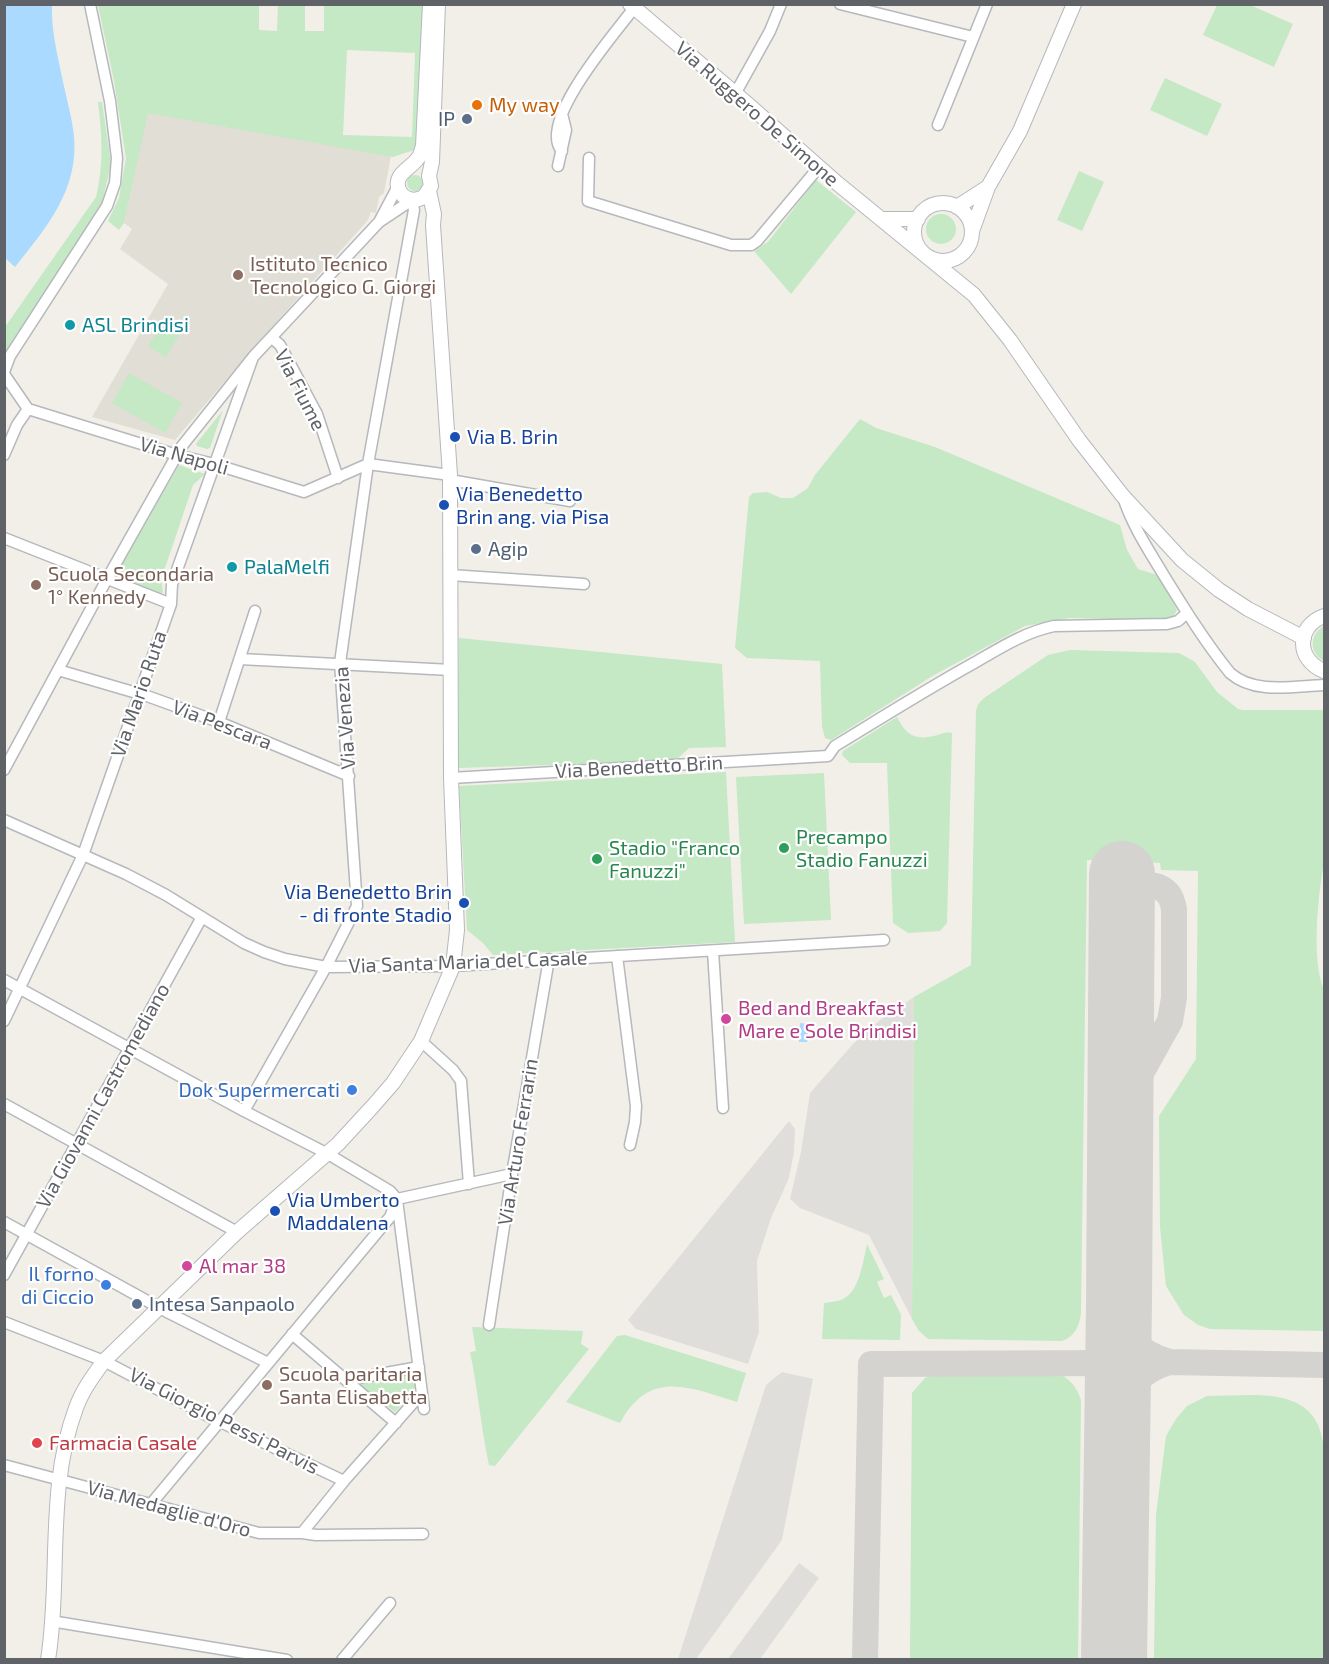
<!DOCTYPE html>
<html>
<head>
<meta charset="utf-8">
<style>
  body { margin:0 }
  #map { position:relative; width:1329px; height:1664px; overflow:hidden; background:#f1efe8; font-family:"Exo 2",sans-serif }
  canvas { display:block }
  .frame { position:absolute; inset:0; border:6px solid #5f6368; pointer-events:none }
</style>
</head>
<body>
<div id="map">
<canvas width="1329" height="1664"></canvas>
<div class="frame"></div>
</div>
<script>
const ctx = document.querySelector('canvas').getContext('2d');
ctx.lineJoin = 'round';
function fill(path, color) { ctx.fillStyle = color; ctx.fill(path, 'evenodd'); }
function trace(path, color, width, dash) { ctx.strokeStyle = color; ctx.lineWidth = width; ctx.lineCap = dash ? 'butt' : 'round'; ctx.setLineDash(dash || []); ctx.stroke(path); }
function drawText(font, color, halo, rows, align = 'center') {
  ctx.font = font + ' "Exo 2",sans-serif'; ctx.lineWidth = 4.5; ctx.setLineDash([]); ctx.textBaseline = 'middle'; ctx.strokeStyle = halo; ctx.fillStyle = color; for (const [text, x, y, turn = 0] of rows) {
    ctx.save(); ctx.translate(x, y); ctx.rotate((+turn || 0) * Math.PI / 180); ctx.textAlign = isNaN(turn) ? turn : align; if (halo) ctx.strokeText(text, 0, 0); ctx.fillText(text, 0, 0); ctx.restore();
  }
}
fill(new Path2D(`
  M 914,997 L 912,1319 L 869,1235 L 800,1208 L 790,1199 L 801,1152 L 810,1093 L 853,1044 L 880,1020 Z
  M 789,1121 L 795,1129 L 794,1152 L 789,1178 L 771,1218 L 757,1261 L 759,1332 L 748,1364 L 636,1329 L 628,1320 Z
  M 782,1372 L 813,1379 L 782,1540 L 696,1659 L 678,1659 L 766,1385 Z
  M 799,1563 L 819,1578 L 760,1659 L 728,1659 Z`), '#e0deda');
fill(new Path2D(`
  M 147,112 L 391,156 L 384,193 L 379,197 L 376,213 L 371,212 L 368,220 L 255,346 L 175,440 L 92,417 L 168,284 L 120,249 L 132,229 L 124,223 Z`), '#e1ded6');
fill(new Path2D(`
  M 98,5 L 259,5 L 259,30 L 277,31 L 278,5 L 305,5 L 305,31 L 324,31 L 324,5 L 423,5 L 417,149 L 393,157 L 148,113 L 124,223 L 119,230 L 108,221 L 119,198 L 126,158 L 114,81 ZM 347,50 L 415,53 L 412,137 L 343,135 Z
  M 1217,5 L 1250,5 L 1293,24 L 1274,67 L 1203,35 Z
  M 1165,78 L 1222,104 L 1207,136 L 1150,110 Z
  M 98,102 L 102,102 L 111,164 L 102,203 L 88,227 L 5,353 L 5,327 L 96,197 C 104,165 102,135 98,102 Z
  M 1079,171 L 1104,182 L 1082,231 L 1057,220 Z
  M407 183a8 8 0 1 1 16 0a8 8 0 1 1-16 0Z
  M 816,180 L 856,212 L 791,294 L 754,251 L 768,242 Z
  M926 229a15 15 0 1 1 30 0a15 15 0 1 1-30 0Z
  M 165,317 L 184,327 L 166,357 L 148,347 Z
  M 129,373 L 182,403 L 165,433 L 112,403 Z
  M 223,410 L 210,448 L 207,449 L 197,446 L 196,444 Z
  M 860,419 L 876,428 L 935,447 L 1120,525 L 1127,550 L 1138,569 L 1157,575 L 1165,586 L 1177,610 L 1173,617 L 1165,620 L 1069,618 L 1025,626 L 934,675 L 831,740 L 825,738 L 822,727 L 820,661 L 747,658 L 735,648 L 749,497 L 753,493 L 767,492 L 781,498 L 793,498 L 808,488 L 815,475 Z
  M 179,465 L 205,474 L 193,485 L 161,580 L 163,592 L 160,594 L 115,577 Z
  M 1324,626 L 1324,661 C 1309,653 1309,634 1324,626 Z
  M 459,638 L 722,664 L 726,747 L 689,748 L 675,761 L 458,768 Z
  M 1070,650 L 1179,653 L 1195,662 L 1217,692 L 1238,709 L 1243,710 L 1324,710 L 1324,863 C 1318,893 1311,963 1324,989 L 1324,1331 L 1210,1329 L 1198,1325 L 1184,1315 L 1166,1286 L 1160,1227 L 1159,1116 L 1196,1059 L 1198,871 L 1161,870 L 1160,863 L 1087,860 L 1081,1313 C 1079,1327 1075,1336 1062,1341 L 928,1339 L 919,1331 L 912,1319 L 914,997 L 971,965 L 976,710 L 979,703 L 984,698 L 1048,655 Z
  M 897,717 C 905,733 913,741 933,736 C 940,735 944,731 952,733 L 947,923 L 940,931 L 908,933 L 893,923 L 887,763 L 850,763 L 842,755 L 843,751 Z
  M 726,772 L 735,942 L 493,955 L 483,943 L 467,930 L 459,786 Z
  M 824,773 L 831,920 L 744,924 L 736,777 Z
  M 867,1244 L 884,1279 L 877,1282 L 884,1298 L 891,1295 L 901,1315 L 900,1340 L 822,1339 L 824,1303 C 830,1302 837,1302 843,1299 C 860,1291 863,1261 867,1244 Z
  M 472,1327 L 583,1331 L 581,1344 L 589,1349 L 495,1466 L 489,1465 C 481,1428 478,1390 470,1352 L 476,1351 Z
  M 625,1335 L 746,1373 L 737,1402 C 690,1388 650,1368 620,1423 L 566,1402 L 617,1336 Z
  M 414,1374 L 415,1391 L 395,1412 L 359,1384 Z
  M 934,1374 L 1061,1375 C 1072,1381 1077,1388 1081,1400 L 1078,1659 L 910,1659 L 912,1393 L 925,1378 Z
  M 1207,1396 C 1256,1396 1319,1383 1324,1450 L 1324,1659 L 1154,1659 L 1156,1515 L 1166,1436 L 1176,1419 L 1187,1406 Z`), '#c5e8c5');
fill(new Path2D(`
  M 4,5 L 52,5 C 51,29 57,53 62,77 C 66,97 72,117 74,136 C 79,190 46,228 15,267 L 4,257 Z
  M 800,1023 L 809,1024 L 807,1042 L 799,1042 Z`), '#aadaff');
trace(new Path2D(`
  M 1119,1118 L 1125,1102 L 1170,1021 L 1174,998 L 1174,909 C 1173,904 1172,899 1169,895 C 1159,882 1138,882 1127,895 C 1124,898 1123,904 1121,908
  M 1119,1303 C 1125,1337 1136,1352 1169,1362 L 1324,1365
  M 1117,1420 C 1126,1389 1138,1372 1169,1362
  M 865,1660 L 871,1364 L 1118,1363`), '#d4d3d0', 26);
trace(new Path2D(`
  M 1114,1660 L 1119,1303 L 1122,874`), '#d4d3d0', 66);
const minor = new Path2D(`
  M 840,4 L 973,37
  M 735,94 L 770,31 L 781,4
  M 938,125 L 987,4
  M 562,151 C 536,123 616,32 634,8
  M 589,158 L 588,201 L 731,245 L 751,245 L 757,241 L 819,167
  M 558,166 L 566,130 L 562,114
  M 272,338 L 280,345 L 317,414 L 338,478
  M 4,372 L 10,356 L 107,206 L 115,183 L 117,158 L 110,101 L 90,4
  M 4,374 L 28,409 L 177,455 L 214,464 L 304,492 L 368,464
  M 4,455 L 17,425 L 28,409
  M 368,464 L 450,475
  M 450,480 L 570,501
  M 1123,497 C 1132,525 1148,549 1163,574 C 1184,608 1205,642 1230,673 C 1255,695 1294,686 1324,685
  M 4,538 L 171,604
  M 450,575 L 584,584
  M 240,659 L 451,670
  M 58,670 L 147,696 L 219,722 L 349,776
  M 219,722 L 255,611
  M 4,770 L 107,579 L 182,446 L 253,357 L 379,222 L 398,186
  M 451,778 L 828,756 L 835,746 C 881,718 927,689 974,663 C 1000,648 1025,632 1054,626 L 1167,624 L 1178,621 L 1187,613
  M 4,820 L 126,874 L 166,895 L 244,943 L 264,952 L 285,959 L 326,967 L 453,966 L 884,940
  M 713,951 L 723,1108
  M 617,956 L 636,1106 L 635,1122 L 630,1145
  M 4,980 L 244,1111 L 328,1154 L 390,1191 L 397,1199
  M 4,1021 L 83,855 L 171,604 L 172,584 L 253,357
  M 421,1041 L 453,1070 L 461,1081 L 469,1184
  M 4,1104 L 237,1232
  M 244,1111 L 326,967 L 357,906 L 340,663 L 368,464 L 414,210 L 412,200 L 379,222
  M 397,1199 L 512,1174
  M 397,1200 L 424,1409
  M 4,1222 L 169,1313 L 268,1363
  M 4,1275 L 202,917
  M 4,1322 L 104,1361 L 210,1417 L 344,1481
  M 489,1325 L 512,1174 L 549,959
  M 292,1334 L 396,1423
  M 347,1380 L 419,1367
  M 4,1465 L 259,1533 L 302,1533 L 316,1535 L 423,1534
  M 151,1504 L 390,1217 L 397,1199
  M 302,1533 L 344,1481 L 421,1394
  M 51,1621 L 287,1660
  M 342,1660 L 390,1603`);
const tertiary = new Path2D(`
  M 430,4 L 423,146 C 422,149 421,152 420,155 C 414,168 392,173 399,190 C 401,194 405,198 410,199 C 415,201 419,199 424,197 L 431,186 L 429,176 L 432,162 L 438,4
  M 630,4 L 750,106 L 837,183 L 974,295 L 1010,340 L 1079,440 L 1122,495 L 1182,560 L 1219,590 L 1248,609 L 1304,638
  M914 232a29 29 0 1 1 58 0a29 29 0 1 1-58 0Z
  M 957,207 L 988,187
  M 882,219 L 918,219
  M 972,231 L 988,187 L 1020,131 L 1074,4
  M 1324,616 C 1296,626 1296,660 1324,671
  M 48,1660 C 61,1577 46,1488 76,1408 C 82,1391 93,1376 104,1361 L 237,1232 L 338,1144 L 373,1106 L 393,1083 L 421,1041 L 453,966 L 457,930 L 451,778 L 450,475 L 433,225 L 434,214 L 429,191`);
trace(minor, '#b5b8bc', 13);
trace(tertiary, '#b5b8bc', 16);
trace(minor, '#fff', 10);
trace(tertiary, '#fff', 14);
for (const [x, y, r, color] of [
  [477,105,6,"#e8710a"],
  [467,119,6,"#5c6f8a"],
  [238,275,6,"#8d6e63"],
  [70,325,6,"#0f9aa8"],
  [455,437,6,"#1a4fb4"],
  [444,505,6,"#1a4fb4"],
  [476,549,6,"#5c6f8a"],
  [232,567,6,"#0f9aa8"],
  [36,585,6,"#8d6e63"],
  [784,848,6,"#2e9e5b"],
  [597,859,6,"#2e9e5b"],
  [464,903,6,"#1a4fb4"],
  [726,1019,6,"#d1479c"],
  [352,1090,6,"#3f7fe0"],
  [275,1211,6,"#1a4fb4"],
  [187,1266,6,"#d1479c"],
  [106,1285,6,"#3f7fe0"],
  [137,1304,6,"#5c6f8a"],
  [267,1385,6,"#8d6e63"],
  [37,1443,6,"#e0444e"]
]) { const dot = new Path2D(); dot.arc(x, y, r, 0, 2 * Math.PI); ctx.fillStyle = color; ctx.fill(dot); trace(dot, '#fff', 2); }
drawText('20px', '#c56008', '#fff', [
  ["My way",489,105]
], 'left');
drawText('20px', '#5f6368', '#fff', [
  ["Via Ruggero De Simone",757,114,41],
  ["Via Fiume",300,390,63],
  ["Via Napoli",184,456,16],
  ["Via Mario Ruta",139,694,-71],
  ["Via Venezia",345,718,-94],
  ["Via Pescara",222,725,21],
  ["Via Benedetto Brin",639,767,-3],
  ["Via Santa Maria del Casale",468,962,-2],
  ["Via Giovanni Castromediano",103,1096,-61],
  ["Via Arturo Ferrarin",518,1142,-81],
  ["Via Giorgio Pessi Parvis",224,1421,27],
  ["Via Medaglie d'Oro",169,1509,15]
]);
drawText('20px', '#4e5e75', '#fff', [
  ["IP",455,119,"right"],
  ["Agip",488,549],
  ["Intesa Sanpaolo",149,1304]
], 'left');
drawText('20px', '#785e54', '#fff', [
  ["Istituto Tecnico",250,264],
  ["Tecnologico G. Giorgi",250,287],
  ["Scuola Secondaria",48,574],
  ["1° Kennedy",48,597],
  ["Scuola paritaria",279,1374],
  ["Santa Elisabetta",279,1397]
], 'left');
drawText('20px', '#0d838f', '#fff', [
  ["ASL Brindisi",82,325],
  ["PalaMelfi",244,567]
], 'left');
drawText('20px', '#164399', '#fff', [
  ["Via B. Brin",467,437],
  ["Via Benedetto",456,494],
  ["Brin ang. via Pisa",456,517],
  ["Via Benedetto Brin",452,892,"right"],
  ["- di fronte Stadio",452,915,"right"],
  ["Via Umberto",287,1200],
  ["Maddalena",287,1223]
], 'left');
drawText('20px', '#27864d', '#fff', [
  ["Precampo",796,837],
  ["Stadio Fanuzzi",796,860],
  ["Stadio \"Franco",609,848],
  ["Fanuzzi\"",609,871]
], 'left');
drawText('20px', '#b23c85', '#fff', [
  ["Bed and Breakfast",738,1008],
  ["Mare e Sole Brindisi",738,1031],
  ["Al mar 38",199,1266]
], 'left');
drawText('20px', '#366cbe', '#fff', [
  ["Dok Supermercati",340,1090],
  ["Il forno",94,1274],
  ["di Ciccio",94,1297]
], 'right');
drawText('20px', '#be3a42', '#fff', [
  ["Farmacia Casale",49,1443]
], 'left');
</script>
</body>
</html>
